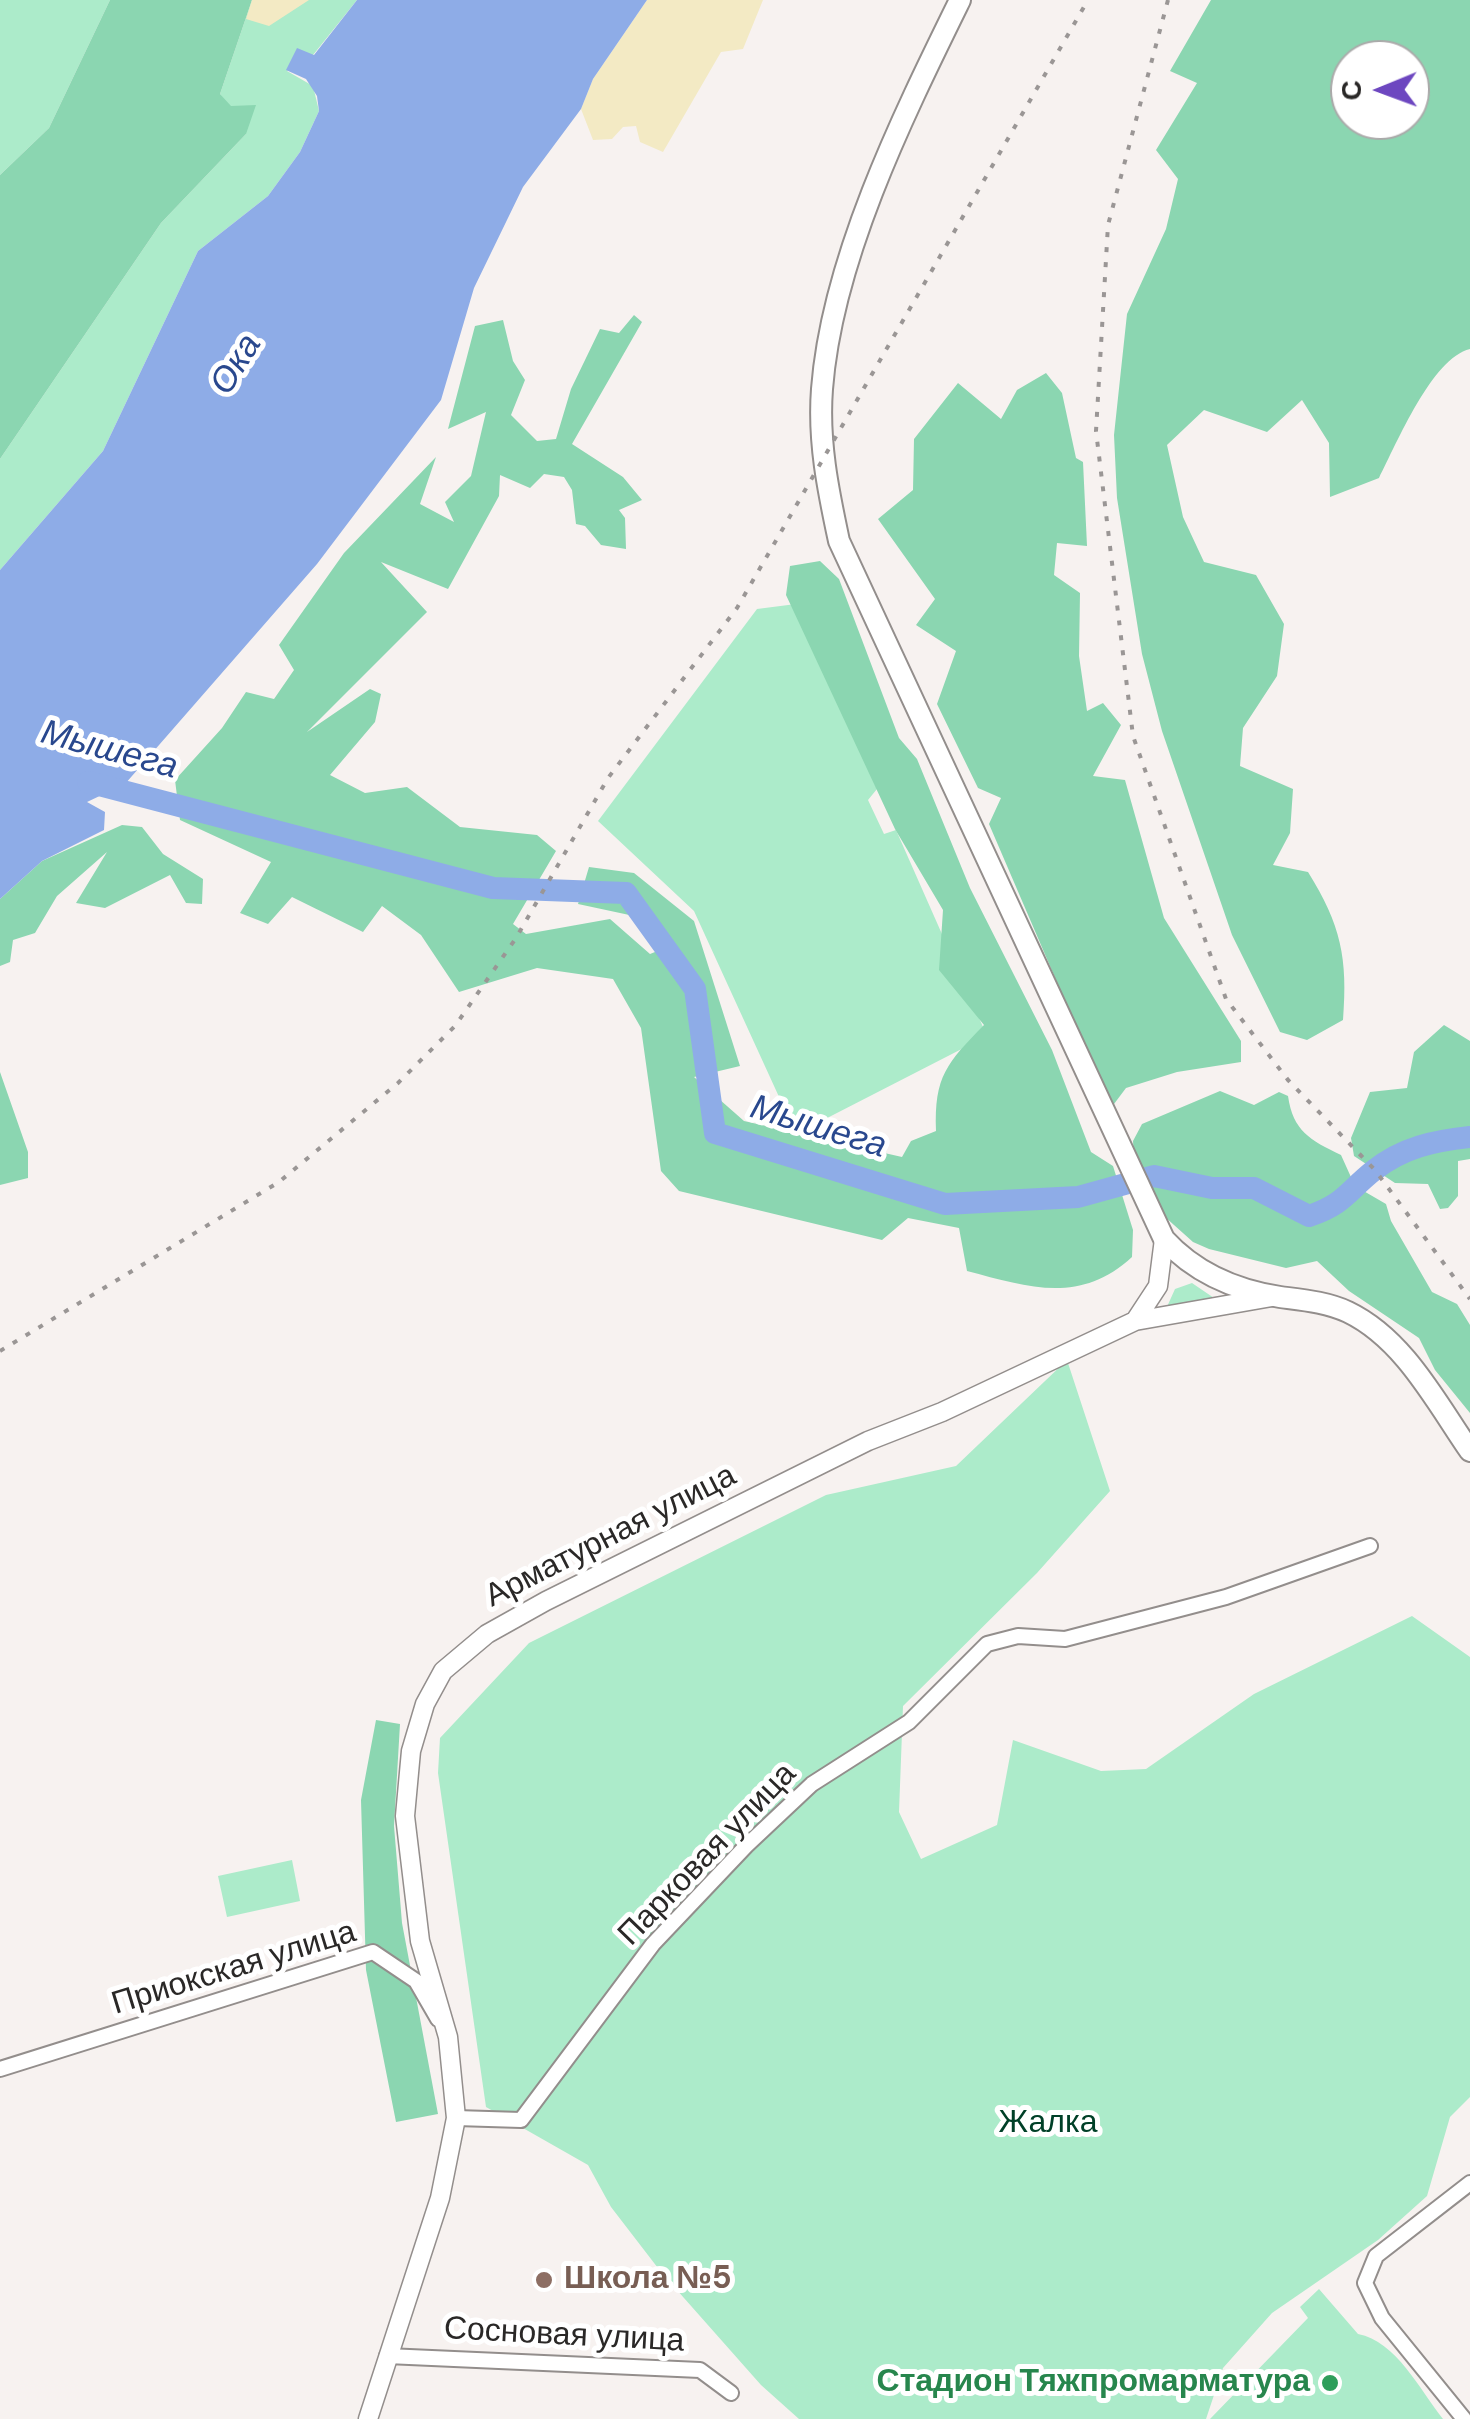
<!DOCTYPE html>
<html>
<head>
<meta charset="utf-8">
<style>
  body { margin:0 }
  #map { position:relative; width:1470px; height:2419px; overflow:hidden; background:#f7f2f0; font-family:"DM Sans",sans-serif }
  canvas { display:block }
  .north { position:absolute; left:1330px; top:40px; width:100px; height:100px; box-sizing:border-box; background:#fff; border:2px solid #aaa9a9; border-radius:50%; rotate:269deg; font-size:28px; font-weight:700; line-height:40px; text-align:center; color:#2a2827 }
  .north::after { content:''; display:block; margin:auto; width:35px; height:45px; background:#6d47c0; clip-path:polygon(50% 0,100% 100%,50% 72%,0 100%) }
</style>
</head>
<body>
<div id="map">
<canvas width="1470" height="2419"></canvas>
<div class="north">С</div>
</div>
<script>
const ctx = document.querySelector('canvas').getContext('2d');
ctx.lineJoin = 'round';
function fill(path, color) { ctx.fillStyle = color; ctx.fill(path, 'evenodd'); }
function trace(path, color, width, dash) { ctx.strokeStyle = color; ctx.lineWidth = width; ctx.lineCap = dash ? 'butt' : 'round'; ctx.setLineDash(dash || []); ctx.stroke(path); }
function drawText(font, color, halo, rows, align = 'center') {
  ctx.font = font + ' "DM Sans",sans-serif'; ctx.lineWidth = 10; ctx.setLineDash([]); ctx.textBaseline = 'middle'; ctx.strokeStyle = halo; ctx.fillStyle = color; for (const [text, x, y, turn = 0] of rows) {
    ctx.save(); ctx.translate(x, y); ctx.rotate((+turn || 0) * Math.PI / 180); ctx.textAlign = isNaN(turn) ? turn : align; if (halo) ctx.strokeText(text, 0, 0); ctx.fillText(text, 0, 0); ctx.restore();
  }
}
fill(new Path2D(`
  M 0,0 L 110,0 L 49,128 L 0,175 Z
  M 252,0 L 357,0 L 313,55 L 287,71 L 313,86 L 319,111 L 300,152 L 268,196 L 198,251 L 103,451 L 0,570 L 0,459 L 161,223 L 246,134 L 220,94 Z
  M 796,604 L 877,789 L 868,800 L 884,834 L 896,830 L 987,1036 L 796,1134 L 694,911 L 598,821 L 757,609 Z
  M 1192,1283 L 1214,1298 L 1166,1309 L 1175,1289 Z
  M 1067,1360 L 1110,1491 L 1037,1573 L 903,1706 L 899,1812 L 921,1859 L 997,1825 L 1013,1740 L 1101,1771 L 1146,1769 L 1254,1694 L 1412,1616 L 1470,1657 L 1470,2097 L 1450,2117 L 1427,2196 L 1378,2240 L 1272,2313 L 1223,2368 L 1206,2419 L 799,2419 L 761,2385 L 661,2272 L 611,2207 L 588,2165 L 486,2107 L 438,1773 L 440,1738 L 529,1643 L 826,1495 L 956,1466 Z
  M 292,1860 L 300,1901 L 227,1917 L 218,1876 Z
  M 1319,2289 L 1358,2334 C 1396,2341 1420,2390 1443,2419 L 1210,2419 L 1308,2318 L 1300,2307 Z`), '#acebca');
fill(new Path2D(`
  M 110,0 L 252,0 L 220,94 L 231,106 L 256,105 L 246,134 L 161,223 L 0,459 L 0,175 L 49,128 Z
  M 1211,0 L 1470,0 L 1470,349 C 1432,358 1397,443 1379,478 L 1330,497 L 1329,443 L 1302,400 L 1267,432 L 1204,410 L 1167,445 L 1183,517 L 1204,562 L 1256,575 L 1284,624 L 1277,676 L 1243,728 L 1240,766 L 1293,789 L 1290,833 L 1273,865 L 1308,872 C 1341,925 1348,958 1343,1020 L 1307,1040 L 1280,1032 L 1232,935 L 1162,731 L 1142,654 L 1117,498 L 1114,435 L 1127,314 L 1166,229 L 1178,179 L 1156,150 L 1197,83 L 1170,71 ZM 1350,60 L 1410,60 L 1410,120 L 1350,120 Z
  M 634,315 L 642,322 L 572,444 L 623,477 L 642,500 L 619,510 L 625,518 L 626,549 L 601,545 L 585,526 L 576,524 L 572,490 L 564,477 L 544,474 L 530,488 L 500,475 L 499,496 L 448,589 L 381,562 L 427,612 L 307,732 L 370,689 L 381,694 L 375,722 L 330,775 L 365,793 L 407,787 L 460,827 L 537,835 L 556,851 L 513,924 L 526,934 L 610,919 L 650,954 L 665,948 L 634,916 L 578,904 L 589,867 L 634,873 L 694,921 L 740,1066 L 694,1077 L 744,1121 L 902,1157 L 911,1141 L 936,1131 C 934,1076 947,1063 984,1025 L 939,970 L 943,910 L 895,829 L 786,595 L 790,566 L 820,561 L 839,579 L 899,738 L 917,759 L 970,888 L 1052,1050 L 1091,1152 L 1113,1166 L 1133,1230 L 1132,1257 C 1080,1305 1028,1287 967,1271 L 959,1228 L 908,1218 L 882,1240 L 679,1191 L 661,1171 L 641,1028 L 613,979 L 537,968 L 459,992 L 421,935 L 382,906 L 363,932 L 292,897 L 268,924 L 240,913 L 271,862 L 180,820 L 175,780 L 222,728 L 246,692 L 274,699 L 294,670 L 279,645 L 344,553 L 436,457 L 420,504 L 454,522 L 445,502 L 471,476 L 486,412 L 448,429 L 475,326 L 503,320 L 513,361 L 525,380 L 511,415 L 537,441 L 556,439 L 571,389 L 600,329 L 619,333 Z
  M 1046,373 L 1062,393 L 1076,458 L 1083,462 L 1087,546 L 1057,543 L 1054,575 L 1080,593 L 1079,656 L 1087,711 L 1103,703 L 1121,725 L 1093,776 L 1125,780 L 1164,918 L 1241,1041 L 1241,1062 L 1177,1072 L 1126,1088 L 1111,1108 L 989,824 L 1001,798 L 978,788 L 937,704 L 956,651 L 916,625 L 935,599 L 878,519 L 913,490 L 914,439 L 958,383 L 1001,419 L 1017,390 Z
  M 122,825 L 142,827 L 163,854 L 203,879 L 202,904 L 186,903 L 170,875 L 105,908 L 76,903 L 107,852 L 57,896 L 35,933 L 13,940 L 10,962 L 0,966 L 0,899 L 42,861 Z
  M 1444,1025 L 1470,1041 L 1470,1159 L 1458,1161 L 1458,1196 L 1448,1208 L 1440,1209 L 1428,1184 L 1395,1183 L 1354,1156 L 1351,1138 L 1370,1092 L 1407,1088 L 1414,1052 Z
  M 0,1072 L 28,1152 L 28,1178 L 0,1185 Z
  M 1220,1091 L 1254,1105 L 1279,1092 L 1288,1096 C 1293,1131 1310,1140 1341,1155 L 1355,1186 L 1386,1204 L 1391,1221 L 1432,1292 L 1457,1304 L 1470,1325 L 1470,1413 L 1435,1370 L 1419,1338 L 1349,1291 L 1317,1261 L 1286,1268 L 1209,1249 L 1193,1242 L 1155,1208 L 1134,1159 L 1133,1141 L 1142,1124 Z
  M 376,1720 L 400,1724 L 394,1826 L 402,1923 L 438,2114 L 396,2122 L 366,1970 L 361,1800 Z`), '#8bd6b1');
fill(new Path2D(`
  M 252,0 L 309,0 L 269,26 L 246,19 Z
  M 647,0 L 763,0 L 743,49 L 721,52 L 663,152 L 640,142 L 636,126 L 623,127 L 612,139 L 593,140 L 581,109 L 593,79 Z`), '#f3eac4');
fill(new Path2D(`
  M 357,0 L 647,0 L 593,79 L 581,109 L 523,187 L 474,288 L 441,400 L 317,564 L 125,784 L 87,802 L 105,812 L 104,830 L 42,861 L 0,899 L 0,570 L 103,451 L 198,251 L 268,196 L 300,152 L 319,111 L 317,96 L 306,79 L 286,70 L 297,48 L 314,55 Z`), '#8eace7');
trace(new Path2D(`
  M 88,782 L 493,888 L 626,893 L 695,989 L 715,1133 L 945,1204 L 1078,1197 L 1154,1176 L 1212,1188 L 1254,1188 L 1309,1216 C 1343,1205 1347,1192 1373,1171 C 1403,1147 1434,1141 1470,1137`), '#8eace7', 22);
const minor = new Path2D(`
  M 0,2069 L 373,1952 L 416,1981 L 438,2019
  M 456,2118 L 521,2120 L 653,1944 L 746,1846 L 812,1784 L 909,1722 L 987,1644 L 1018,1636 L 1065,1639 L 1226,1597 L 1370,1546
  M 387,2356 L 700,2370 L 731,2393
  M 1464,2419 L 1382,2318 L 1365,2283 L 1376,2256 L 1470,2183`);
const tertiary = new Path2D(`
  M 1135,1321 L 1158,1286 L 1164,1239
  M 368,2419 L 440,2198 L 456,2118 L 448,2037 L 420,1941 L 405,1816 L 411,1751 L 425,1704 L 443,1671 L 487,1634 L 546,1601 L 868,1441 L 942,1412 L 1135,1321 L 1272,1297`);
const secondary = new Path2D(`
  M 960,0 C 903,116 832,259 822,389 C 818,441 828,490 839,541 L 1164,1239 C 1195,1273 1234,1290 1280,1297 C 1303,1300 1327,1302 1348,1312 C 1404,1339 1436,1402 1470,1451`);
trace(minor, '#938e8c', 18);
trace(tertiary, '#938e8c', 21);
trace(secondary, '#938e8c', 24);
trace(minor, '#fff', 14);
trace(tertiary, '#fff', 18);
trace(secondary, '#fff', 20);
trace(new Path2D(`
  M 1168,0 L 1108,225 L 1096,431 L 1133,736 L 1226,999 L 1288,1080 L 1375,1170 L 1470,1299
  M 0,1351 L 279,1182 L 398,1083 L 455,1026 L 516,938 L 608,778 L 737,608 L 1088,0`), '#9a9695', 4, [5, 10]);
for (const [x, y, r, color] of [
  [544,2280,10,"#8d6e63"],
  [1330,2383,10,"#2e9e5b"]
]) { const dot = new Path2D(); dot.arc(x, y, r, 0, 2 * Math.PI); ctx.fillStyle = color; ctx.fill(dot); trace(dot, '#fff', 4); }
drawText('32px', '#2a2827', '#fff', [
  ["Арматурная улица",611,1537,-27],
  ["Парковая улица",708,1855,-46],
  ["Приокская улица",234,1969,-17],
  ["Сосновая улица",564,2336,3]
]);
drawText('32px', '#004028', '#fff', [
  ["Жалка",1048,2124]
]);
drawText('bold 32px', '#785e54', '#fff', [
  ["Школа №5",564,2280]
], 'left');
drawText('bold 32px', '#27864d', '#fff', [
  ["Стадион Тяжпромарматура",1310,2383]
], 'right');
drawText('italic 35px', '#29488e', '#fff', [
  ["Ока",237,365,-58],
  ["Мышега",109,751,15],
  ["Мышега",818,1128,17]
]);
</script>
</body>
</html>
